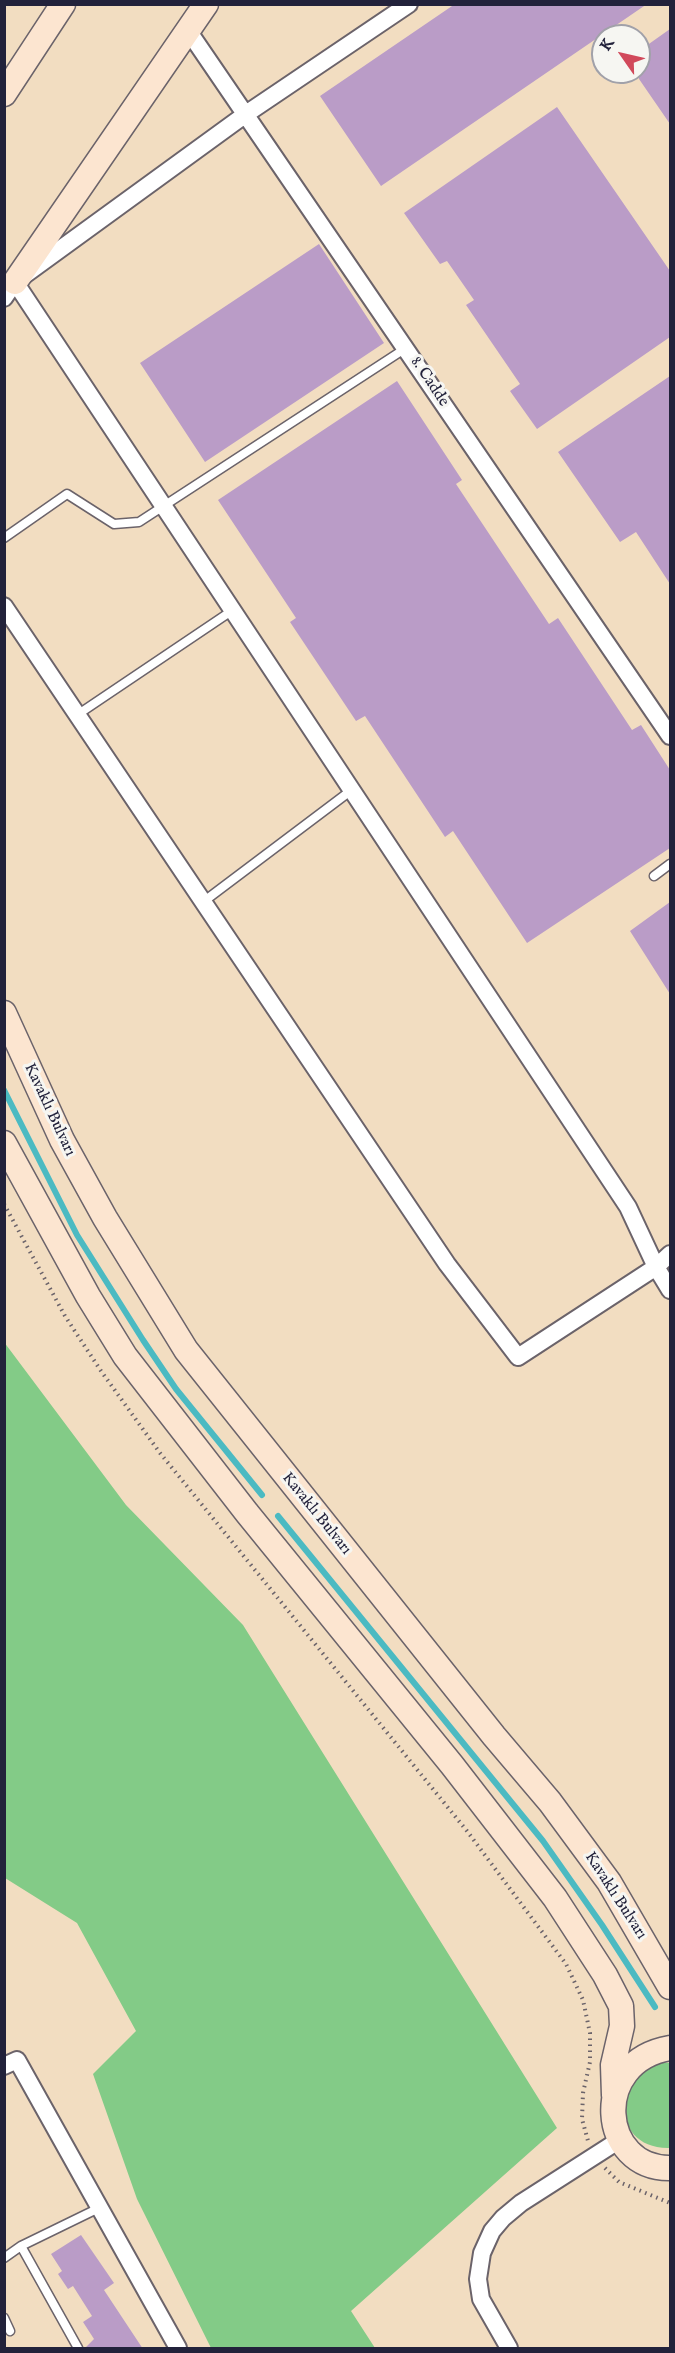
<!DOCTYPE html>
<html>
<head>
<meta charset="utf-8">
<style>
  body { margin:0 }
  #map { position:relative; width:675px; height:2353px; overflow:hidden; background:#f2ddc1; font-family:"IM FELL English",serif }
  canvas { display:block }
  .frame { position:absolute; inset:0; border:6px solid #22223b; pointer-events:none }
  .north { position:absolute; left:591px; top:24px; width:60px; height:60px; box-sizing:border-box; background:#f6f6f2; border:2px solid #a1a1a9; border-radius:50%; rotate:304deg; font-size:16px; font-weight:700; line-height:24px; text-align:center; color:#22223b }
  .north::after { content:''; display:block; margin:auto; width:21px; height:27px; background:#d1495b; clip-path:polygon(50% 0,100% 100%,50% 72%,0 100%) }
</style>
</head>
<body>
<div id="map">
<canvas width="675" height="2353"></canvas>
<div class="frame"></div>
<div class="north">K</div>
</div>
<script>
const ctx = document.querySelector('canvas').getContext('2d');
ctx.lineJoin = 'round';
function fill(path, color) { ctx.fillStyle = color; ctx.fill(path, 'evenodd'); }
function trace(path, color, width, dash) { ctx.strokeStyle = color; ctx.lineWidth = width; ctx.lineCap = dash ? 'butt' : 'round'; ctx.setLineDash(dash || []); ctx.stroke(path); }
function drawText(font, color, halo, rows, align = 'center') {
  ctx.font = font + ' "IM FELL English",serif'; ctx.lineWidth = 6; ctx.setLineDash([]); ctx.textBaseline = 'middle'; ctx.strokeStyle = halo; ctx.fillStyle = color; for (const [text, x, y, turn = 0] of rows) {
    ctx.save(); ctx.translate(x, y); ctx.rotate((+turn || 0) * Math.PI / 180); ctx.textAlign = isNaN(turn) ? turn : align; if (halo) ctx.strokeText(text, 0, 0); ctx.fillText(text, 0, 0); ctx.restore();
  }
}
fill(new Path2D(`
  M 4,1342 L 126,1505 L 243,1625 L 557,2128 L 351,2311 L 375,2348 L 211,2348 L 137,2199 L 93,2074 L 136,2031 L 77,1923 L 5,1878 Z
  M 670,2063 L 670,2148 C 605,2150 612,2058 670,2063 Z`), '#83cb87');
trace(new Path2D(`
  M 4,1090 L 77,1235 L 143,1340 L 176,1389 L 262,1495
  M 278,1516 L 543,1841 L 602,1925 L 655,2007`), '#4bbac2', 6);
fill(new Path2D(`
  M 455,4 L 647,4 L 381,186 L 320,96 Z
  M 670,29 L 670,124 L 639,79 L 639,51 Z
  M 557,107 L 670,271 L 670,337 L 537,429 L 510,391 L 520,384 L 466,305 L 474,300 L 447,261 L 440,264 L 404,213 Z
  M 319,244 L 384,343 L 205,462 L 140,363 Z
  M 670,376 L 670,584 L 636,532 L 620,542 L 558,452 Z
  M 397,381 L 462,480 L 456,484 L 549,624 L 558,618 L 632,730 L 641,725 L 670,770 L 670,848 L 527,943 L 453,831 L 445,837 L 365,716 L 356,721 L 290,622 L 296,618 L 218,500 Z
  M 670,902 L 670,994 L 630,931 Z
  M 81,2235 L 114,2283 L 104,2290 L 143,2349 L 84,2349 L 94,2339 L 83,2322 L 92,2316 L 73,2286 L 68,2289 L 58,2274 L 62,2271 L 51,2254 Z`), '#ba9cc7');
const lane = new Path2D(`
  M 4,538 L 67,494 L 114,524 L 139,522 L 406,348
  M 77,715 L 233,610
  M 654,876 L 670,864
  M 203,902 L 353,789
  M 21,2246 L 78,2348
  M 4,2258 L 21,2246 L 99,2208
  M 4,2318 L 10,2331`);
const street = new Path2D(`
  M 187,29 L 670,736
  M 15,282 L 628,1207 L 656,1267 L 670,1254
  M 4,298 L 15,282 L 246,114 L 409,4
  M 4,606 L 447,1264 L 518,1357 L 656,1267 L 670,1290
  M 4,2066 L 17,2060 L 178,2348
  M 509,2348 L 481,2299 L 478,2279 L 482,2253 L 492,2231 L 503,2218 L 521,2203 L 621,2139`);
const secondary = new Path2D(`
  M 4,94 L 63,4
  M 15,282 L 206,4
  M 4,1013 L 62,1140 L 105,1218 L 186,1350 L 494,1736 L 550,1802 L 609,1882 L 670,1987
  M 4,1143 L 88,1296 L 125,1356 L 247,1513 L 452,1765 L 555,1898 L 605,1975 L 621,2006 L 622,2026 L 613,2065 L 614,2095
  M 670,2048 C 589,2062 600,2169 670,2168`);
trace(lane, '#6b636a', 11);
trace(street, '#6b636a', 20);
trace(secondary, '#6b636a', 27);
trace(new Path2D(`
  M 4,1204 L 65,1316 L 101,1371 L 160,1453 L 467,1831 L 566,1964 L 583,2000 L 590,2033 L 590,2062 L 583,2093 L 582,2119 L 588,2141
  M 605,2168 L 619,2182 L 670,2203`), '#6b636a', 4, [1.5, 4.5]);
trace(lane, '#fff', 8);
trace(street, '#fff', 16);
trace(secondary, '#fce5d0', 24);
drawText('16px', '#22223b', '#f6f6f2', [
  ["8. Cadde",429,382,56],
  ["Kavaklı Bulvarı",49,1110,65],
  ["Kavaklı Bulvarı",316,1514,51],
  ["Kavaklı Bulvarı",615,1896,57]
]);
</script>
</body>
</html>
